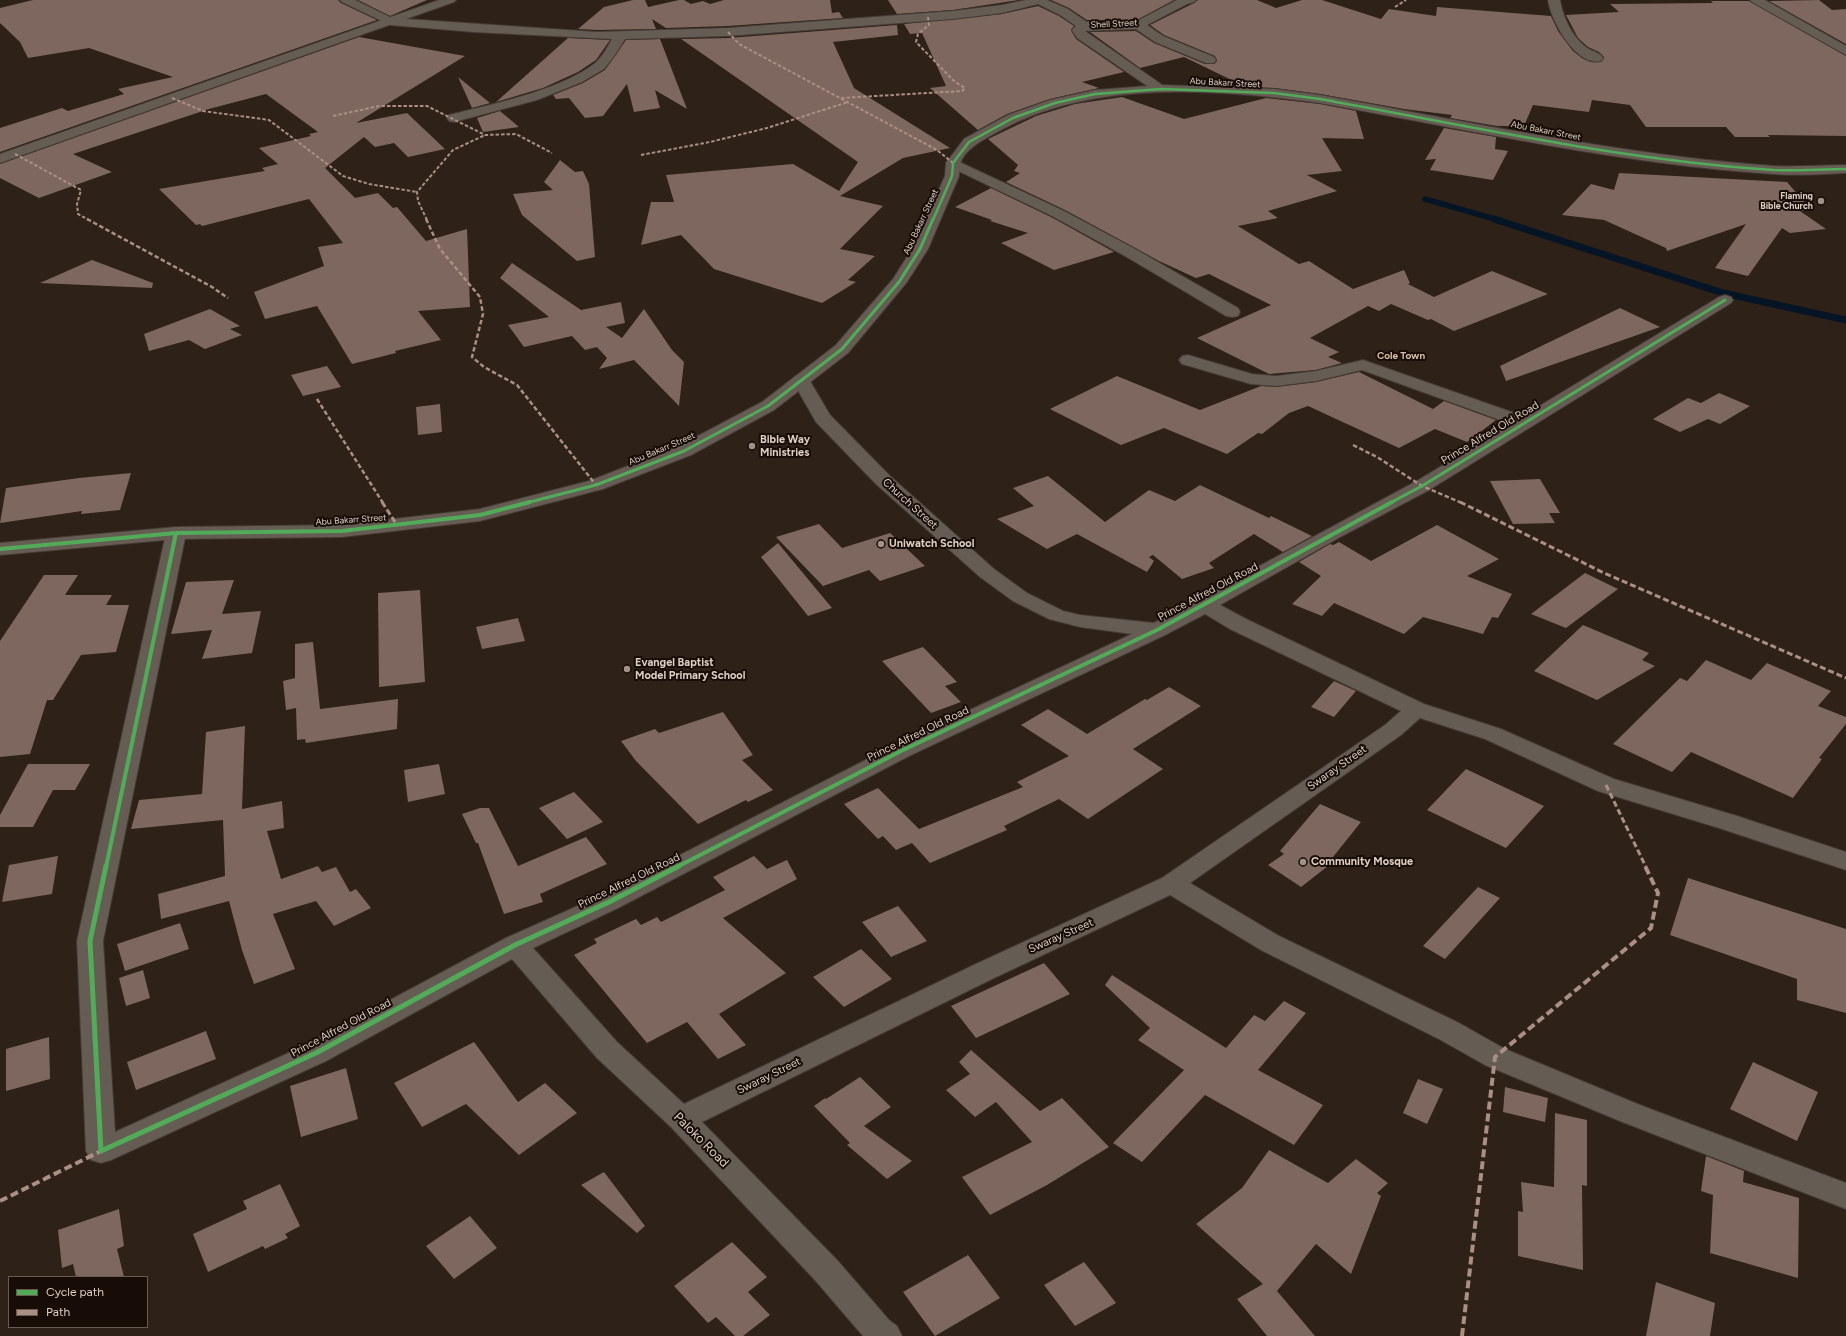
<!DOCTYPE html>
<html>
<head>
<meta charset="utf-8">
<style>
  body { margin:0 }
  #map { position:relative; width:1846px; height:1336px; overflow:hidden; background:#2d2118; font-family:Figtree,sans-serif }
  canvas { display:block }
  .legend { position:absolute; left:8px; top:1276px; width:140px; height:52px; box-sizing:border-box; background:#170d06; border:1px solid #675b52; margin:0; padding:5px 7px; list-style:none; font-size:12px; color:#decfc5 }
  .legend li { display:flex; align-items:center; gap:8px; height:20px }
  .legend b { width:20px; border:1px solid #675b52 }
</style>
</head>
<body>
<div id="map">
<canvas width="1846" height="1336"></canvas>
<ul class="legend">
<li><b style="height:5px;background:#51ab58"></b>Cycle path</li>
<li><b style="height:5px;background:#ac8f84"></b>Path</li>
</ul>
</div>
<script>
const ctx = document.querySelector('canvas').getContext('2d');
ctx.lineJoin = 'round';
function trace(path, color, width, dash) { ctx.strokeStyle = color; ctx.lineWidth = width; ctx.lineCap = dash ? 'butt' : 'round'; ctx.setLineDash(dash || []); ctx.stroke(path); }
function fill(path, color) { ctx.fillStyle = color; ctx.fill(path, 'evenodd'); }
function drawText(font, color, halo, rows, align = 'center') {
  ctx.font = font + ' Figtree,sans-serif'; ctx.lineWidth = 4; ctx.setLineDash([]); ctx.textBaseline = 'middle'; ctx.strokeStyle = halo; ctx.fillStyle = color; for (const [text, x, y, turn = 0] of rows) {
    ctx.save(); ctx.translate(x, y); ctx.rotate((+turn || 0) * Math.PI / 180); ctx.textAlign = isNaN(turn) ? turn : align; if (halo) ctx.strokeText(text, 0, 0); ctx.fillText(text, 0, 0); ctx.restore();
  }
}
trace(new Path2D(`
  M 1425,199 L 1498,220`), '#061525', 5.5);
trace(new Path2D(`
  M 1494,219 L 1723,293 L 1846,320`), '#061525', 7);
fill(new Path2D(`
  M 33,0 L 338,0 L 341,3 L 377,20 L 0,152 L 0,128 L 62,108 L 68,111 L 124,94 L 118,89 L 173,77 L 89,48 L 28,58 L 20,42 L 0,23 L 0,8 Z
  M 358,0 L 427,0 L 390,16 Z
  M 633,0 L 645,0 L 648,7 L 679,0 L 684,0 L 691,4 L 703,1 L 710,4 L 724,0 L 830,0 L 832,13 L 839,12 L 843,18 L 728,26 L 666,28 L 652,19 L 656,29 L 597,30 L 578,29 L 604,7 Z
  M 888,0 L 1019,0 L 953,10 L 897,14 Z
  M 1051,0 L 1174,0 L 1137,20 L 1087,20 L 1069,8 Z
  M 1198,0 L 1257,0 L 1276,8 L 1302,0 L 1322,0 L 1381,19 L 1389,9 L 1436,16 L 1437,7 L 1551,16 L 1558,31 L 1573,51 L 1582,58 L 1591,62 L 1601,62 L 1604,57 L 1599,52 L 1588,47 L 1578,38 L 1566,15 L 1619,12 L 1610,4 L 1713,3 L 1711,1 L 1749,1 L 1846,56 L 1846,136 L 1768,135 L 1770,137 L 1735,137 L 1726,127 L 1646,127 L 1630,105 L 1592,100 L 1589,112 L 1533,105 L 1524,126 L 1497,126 L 1450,118 L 1452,115 L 1404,109 L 1320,94 L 1274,88 L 1246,87 L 1184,57 L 1140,68 L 1090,32 L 1136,31 L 1154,43 L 1205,64 L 1214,64 L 1217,61 L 1215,56 L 1164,35 L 1150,25 L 1194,3 Z
  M 1819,0 L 1832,10 L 1846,9 L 1846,44 L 1769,1 Z
  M 1038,6 L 1059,16 L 1074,26 L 1071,30 L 1076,39 L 1124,72 L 1082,82 L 1099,88 L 1050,99 L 1007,114 L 978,130 L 930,88 L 946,86 L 922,33 L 910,34 L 904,24 L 1002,14 Z
  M 897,25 L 898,35 L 833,42 L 854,88 L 950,148 L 903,158 L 840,196 L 883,206 L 840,249 L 875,256 L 848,280 L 856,282 L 822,303 L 714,269 L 681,235 L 641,245 L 651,202 L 674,202 L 666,175 L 793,164 L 839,191 L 858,162 L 681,39 L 728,38 Z
  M 359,37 L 465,56 L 356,123 L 407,113 L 445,149 L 408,157 L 394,143 L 375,147 L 364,137 L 325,168 L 355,198 L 378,193 L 393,208 L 397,207 L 426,241 L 467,229 L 470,307 L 418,311 L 441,340 L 395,351 L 396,353 L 352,364 L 317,306 L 265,319 L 254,292 L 324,266 L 318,247 L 343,243 L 309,199 L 202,226 L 200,224 L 196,225 L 159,189 L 265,171 L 262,168 L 278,164 L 259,148 L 311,136 L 309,134 L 318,132 L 266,94 L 205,110 L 206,110 L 73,154 L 112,172 L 39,198 L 0,178 L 0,164 Z
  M 568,38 L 610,40 L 596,60 L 578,72 L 543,88 L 496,102 Z
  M 660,39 L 687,109 L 655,90 L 660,108 L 634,112 L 627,84 L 603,116 L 585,118 L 569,98 L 556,99 L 553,95 L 583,83 L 605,70 L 626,40 Z
  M 458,77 L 490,103 L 472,108 Z
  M 1122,97 L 1184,119 L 1266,98 L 1320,104 L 1356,111 L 1364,139 L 1322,138 L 1342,171 L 1307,175 L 1337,191 L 1268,211 L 1278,218 L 1238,226 L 1299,264 L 1309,261 L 1353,289 L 1404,270 L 1410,283 L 1408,284 L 1434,297 L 1492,271 L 1548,294 L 1454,331 L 1431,319 L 1428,320 L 1391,304 L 1379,311 L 1368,306 L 1310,338 L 1339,352 L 1328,357 L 1342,363 L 1316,370 L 1269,374 L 1197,338 L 1271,305 L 1209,274 L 1196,278 L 1159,261 L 1065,210 L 1006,182 L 1020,173 L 1014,171 L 1018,165 L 988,139 L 1036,116 L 1075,104 Z
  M 500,111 L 519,127 L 483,132 L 477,118 Z
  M 1444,128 L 1496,137 L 1495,149 L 1508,151 L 1493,180 L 1430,170 L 1436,159 L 1425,160 Z
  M 560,160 L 575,172 L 583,171 L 589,184 L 595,257 L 577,261 L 522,215 L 513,194 L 553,190 L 544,182 Z
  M 1619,173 L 1787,182 L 1811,210 L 1800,211 L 1826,229 L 1790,233 L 1782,228 L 1748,276 L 1715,268 L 1746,224 L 1667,251 L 1666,248 L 1604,220 L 1562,215 L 1591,184 L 1614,190 Z
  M 991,188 L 1053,218 L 1114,252 L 1054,270 L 1001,243 L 1028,233 L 990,221 L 992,220 L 955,207 Z
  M 92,260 L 153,283 L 152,288 L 40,283 Z
  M 512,263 L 581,310 L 621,302 L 625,323 L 606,327 L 622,338 L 644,309 L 672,350 L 684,362 L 679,406 L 634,360 L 599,369 L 607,358 L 597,347 L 585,350 L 572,336 L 524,347 L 508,325 L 549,317 L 500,278 Z
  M 1620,308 L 1660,327 L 1506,381 L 1500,366 Z
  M 210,309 L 240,326 L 230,329 L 242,335 L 205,349 L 189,340 L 149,351 L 144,334 Z
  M 327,366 L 341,387 L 303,396 L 291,375 Z
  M 1359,372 L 1433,409 L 1444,401 L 1496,420 L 1467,442 L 1435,429 L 1399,448 L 1308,406 L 1289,413 L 1262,434 L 1258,433 L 1227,454 L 1164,428 L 1121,445 L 1050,409 L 1117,376 L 1200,410 L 1261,386 L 1276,387 L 1316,382 Z
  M 1719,393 L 1750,406 L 1720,424 L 1708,419 L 1680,432 L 1653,419 L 1688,398 L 1701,403 Z
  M 440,404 L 442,432 L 418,435 L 416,407 Z
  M 131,473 L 120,510 L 81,514 L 82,511 L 0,523 L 6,488 L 79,478 Z
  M 1048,476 L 1105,522 L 1149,490 L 1175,501 L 1200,485 L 1269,518 L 1271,516 L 1312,536 L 1283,552 L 1254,534 L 1209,563 L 1214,568 L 1182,579 L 1153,555 L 1149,557 L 1154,561 L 1147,572 L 1077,534 L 1047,549 L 997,519 L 1034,506 L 1013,488 Z
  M 1540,479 L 1560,513 L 1549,513 L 1555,523 L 1513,524 L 1490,481 Z
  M 819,524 L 842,548 L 890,533 L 925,566 L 880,581 L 869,570 L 823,586 L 776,537 Z
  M 1437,525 L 1499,559 L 1467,576 L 1512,594 L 1498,618 L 1492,617 L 1483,634 L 1423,617 L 1404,634 L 1334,603 L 1322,616 L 1292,604 L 1321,576 L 1299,562 L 1330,544 L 1333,545 L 1339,542 L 1371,561 Z
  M 778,543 L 832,608 L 808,616 L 761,557 Z
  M 1585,573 L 1618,589 L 1566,628 L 1531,614 Z
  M 44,575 L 78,575 L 65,595 L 112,595 L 106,605 L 129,605 L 116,652 L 81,655 L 53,700 L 47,700 L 30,754 L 0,757 L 0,641 Z
  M 234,580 L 222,614 L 261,611 L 252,653 L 202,659 L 212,630 L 171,634 L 186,582 Z
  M 420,590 L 425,682 L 379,687 L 378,593 Z
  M 518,618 L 525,641 L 482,649 L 476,627 Z
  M 1583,625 L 1649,653 L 1642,660 L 1655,666 L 1597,700 L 1534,671 Z
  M 313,642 L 320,709 L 398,699 L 397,729 L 306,743 L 305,739 L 297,740 L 296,708 L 286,710 L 283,681 L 295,678 L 295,644 Z
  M 923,647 L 957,682 L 945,686 L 961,702 L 931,713 L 882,661 Z
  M 1706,660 L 1751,680 L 1767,663 L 1831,691 L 1818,706 L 1846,717 L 1846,724 L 1819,758 L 1822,759 L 1793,798 L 1691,752 L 1672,772 L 1613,744 L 1680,678 L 1687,681 Z
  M 1334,681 L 1356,691 L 1334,717 L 1311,707 Z
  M 1169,687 L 1201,706 L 1133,749 L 1163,769 L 1088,819 L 1059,799 L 1004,826 L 1007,830 L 930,863 L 912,843 L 896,850 L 883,836 L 878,839 L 844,804 L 878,788 L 919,829 L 1023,787 L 1017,782 L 1069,756 L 1021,725 L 1048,709 L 1087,734 L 1145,699 L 1147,700 Z
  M 723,712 L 753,755 L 742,760 L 773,790 L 748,802 L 746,800 L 698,824 L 636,761 L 621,741 L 655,729 L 659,733 Z
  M 245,726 L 242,809 L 282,801 L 284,828 L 267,831 L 281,879 L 318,866 L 322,872 L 336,867 L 350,892 L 356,889 L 371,908 L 334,926 L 316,901 L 273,914 L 295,969 L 254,984 L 242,950 L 229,901 L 161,919 L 158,894 L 225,876 L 223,820 L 131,829 L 139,800 L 202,794 L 206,732 Z
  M 28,764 L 90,764 L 75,790 L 53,790 L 33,827 L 0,827 L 0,815 Z
  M 439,764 L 445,794 L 408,802 L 404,770 Z
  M 1466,769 L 1544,806 L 1506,848 L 1427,810 Z
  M 574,792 L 603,822 L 567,839 L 539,808 Z
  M 1320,804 L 1361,822 L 1333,857 L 1337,859 L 1301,887 L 1268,865 L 1284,854 L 1280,851 Z
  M 480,808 L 489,808 L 518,866 L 586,837 L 607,864 L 540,894 L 543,902 L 504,914 L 478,843 L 476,843 L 462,814 Z
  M 58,856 L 52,894 L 2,902 L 9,865 Z
  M 754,856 L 767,869 L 787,860 L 797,879 L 723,918 L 786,973 L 719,1014 L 746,1045 L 718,1059 L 687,1022 L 647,1043 L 574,955 L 597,943 L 594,939 L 636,919 L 641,925 L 657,917 L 661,922 L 725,890 L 713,877 Z
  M 1688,878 L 1846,929 L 1846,1013 L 1797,1000 L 1797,979 L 1670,935 Z
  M 1478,887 L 1500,898 L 1445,959 L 1423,946 Z
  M 898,906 L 927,941 L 891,957 L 862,922 Z
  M 180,923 L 189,949 L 125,971 L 117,944 Z
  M 861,949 L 892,979 L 844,1007 L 813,977 Z
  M 1044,963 L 1070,994 L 976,1038 L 951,1006 Z
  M 143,970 L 150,998 L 126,1006 L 119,978 Z
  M 1112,975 L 1226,1048 L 1254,1015 L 1265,1021 L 1284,1001 L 1306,1013 L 1258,1070 L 1323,1105 L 1294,1145 L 1205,1095 L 1142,1162 L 1113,1143 L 1184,1070 L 1138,1040 L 1150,1028 L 1105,985 Z
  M 206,1031 L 216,1059 L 136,1090 L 127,1062 Z
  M 49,1037 L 50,1079 L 6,1091 L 6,1049 Z
  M 474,1042 L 518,1102 L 545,1083 L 577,1113 L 519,1155 L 466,1104 L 422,1127 L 394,1083 Z
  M 971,1050 L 1040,1111 L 1062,1098 L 1109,1147 L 1047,1185 L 990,1215 L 962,1177 L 1032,1142 L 996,1102 L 975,1117 L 946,1090 L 970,1074 L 959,1062 Z
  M 1753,1062 L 1818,1092 L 1797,1141 L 1730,1109 Z
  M 346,1068 L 358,1119 L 301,1137 L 290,1086 Z
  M 860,1077 L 891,1107 L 864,1126 L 912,1161 L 887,1179 L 847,1145 L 850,1143 L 814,1106 L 825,1098 L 826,1099 Z
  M 1418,1079 L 1443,1089 L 1427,1124 L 1403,1113 Z
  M 1505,1087 L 1548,1098 L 1545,1122 L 1503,1112 Z
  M 1555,1113 L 1587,1120 L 1587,1186 L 1582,1185 L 1583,1270 L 1518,1256 L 1518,1211 L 1523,1212 L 1521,1182 L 1554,1187 Z
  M 1269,1150 L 1328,1183 L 1356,1159 L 1388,1183 L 1377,1193 L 1381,1196 L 1351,1274 L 1316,1244 L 1277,1291 L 1315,1336 L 1267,1336 L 1237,1299 L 1263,1284 L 1196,1224 L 1242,1188 Z
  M 1706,1156 L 1744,1171 L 1743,1182 L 1799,1198 L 1798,1278 L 1710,1253 L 1713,1195 L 1701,1191 Z
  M 604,1172 L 645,1226 L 637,1233 L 581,1185 Z
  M 280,1184 L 300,1226 L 285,1234 L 288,1238 L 265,1249 L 263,1246 L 208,1272 L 193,1234 L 247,1209 L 243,1201 Z
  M 119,1209 L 124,1246 L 117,1249 L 124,1277 L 76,1277 L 73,1264 L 62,1268 L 58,1230 Z
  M 470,1216 L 497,1248 L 454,1279 L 426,1246 Z
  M 732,1242 L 767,1277 L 748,1292 L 770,1315 L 743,1336 L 735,1336 L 716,1317 L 708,1323 L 674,1286 Z
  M 968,1255 L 1000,1298 L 935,1336 L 903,1292 Z
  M 1084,1262 L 1116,1303 L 1075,1326 L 1044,1285 Z
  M 1656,1282 L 1715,1303 L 1710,1336 L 1646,1336 Z`), '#7e675e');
const minor = new Path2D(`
  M 340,0 L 355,0 L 392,18 L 597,32 L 728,28 L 953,11 L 1002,5 L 1026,0 L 1047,0 L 1068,9 L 1087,22 L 1137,21 L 1177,0 L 1196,0 L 1194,2 L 1187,4 L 1147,25 L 1163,36 L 1214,57 L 1216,60 L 1214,63 L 1206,63 L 1155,42 L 1136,29 L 1085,31 L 1168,89 L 1166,92 L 1156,92 L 1077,38 L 1072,30 L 1076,26 L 1060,15 L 1038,4 L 1002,13 L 953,19 L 728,36 L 625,39 L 615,55 L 604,69 L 582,82 L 537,100 L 454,122 L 449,121 L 447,118 L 449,115 C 492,104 558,91 594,64 C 602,58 607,48 612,39 L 474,32 L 390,25 L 342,2 Z
  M 1548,0 L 1560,0 C 1563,18 1573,38 1587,48 C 1593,52 1599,52 1603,58 L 1601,61 C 1576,67 1551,21 1548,0 Z
  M 1750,0 L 1765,0 L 1846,46 L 1846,55 L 1752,2 Z
  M 953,159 L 1064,211 L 1137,250 L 1238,308 L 1240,312 L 1238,316 L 1232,317 L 1226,316 L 1125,256 L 1054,217 L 948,166 L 946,163 L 948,160 Z
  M 1725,295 L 1731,297 L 1733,300 L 1731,303 L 1429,490 L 1342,536 L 1220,605 L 1246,619 L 1424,704 L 1501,729 L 1614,779 L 1737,816 L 1846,852 L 1846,870 L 1719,828 L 1598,791 L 1485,739 L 1420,718 L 1401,735 L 1190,883 L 1279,936 L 1459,1023 L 1505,1049 L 1640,1105 L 1846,1183 L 1846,1209 L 1620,1121 L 1485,1065 L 1439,1039 L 1261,950 L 1170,895 L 994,978 L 702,1122 L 837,1260 L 889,1320 L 897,1326 L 902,1336 L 863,1336 L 815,1280 L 671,1127 L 597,1058 L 512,959 L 326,1061 L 111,1160 L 101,1163 L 91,1160 L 86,1151 L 77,941 L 166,533 L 169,529 L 176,527 L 183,529 L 186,533 L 103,941 L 115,1132 L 306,1045 L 506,938 L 600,896 L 893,746 L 1132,634 L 1080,627 L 1049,619 L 1013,601 L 980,577 L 876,484 L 816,422 L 792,380 L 795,376 L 801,375 L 807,376 L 830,415 L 890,476 L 994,569 L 1027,593 L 1063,611 L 1080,615 L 1154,623 L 1415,482 L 1511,424 L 1362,370 L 1316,381 L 1276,386 L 1251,384 L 1182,364 L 1179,360 L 1182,356 L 1188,355 L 1252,374 L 1276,376 L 1316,371 L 1363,360 L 1523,416 L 1719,297 ZM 1205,614 L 1230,629 L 1401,711 L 1385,725 L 1162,878 L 976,964 L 684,1104 L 617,1042 L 533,948 L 618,908 L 909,756 L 1165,635 Z`);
const tertiary = new Path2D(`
  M 439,0 L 456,0 L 454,2 L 0,163 L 0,154 Z
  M 1161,85 L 1274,89 L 1320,95 C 1470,122 1621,155 1774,166 C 1797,167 1822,165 1846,165 L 1846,173 C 1822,174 1797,176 1773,174 C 1621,164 1470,130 1320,103 C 1216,89 1093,79 999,131 C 985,139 965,148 960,164 C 959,167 959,172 959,176 L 928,249 L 907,282 L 848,353 L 774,410 L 691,455 L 603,489 L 480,521 L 342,537 L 176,539 L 0,555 L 0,543 L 176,527 L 342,525 L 480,509 L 589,481 L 677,447 L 762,402 L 836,345 L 893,279 L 912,249 L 945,176 L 946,163 L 964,139 L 1008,115 L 1050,100 L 1095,90 Z`);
trace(minor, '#453b34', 2);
trace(tertiary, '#453b34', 2);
fill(minor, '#655c54');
fill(tertiary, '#655c54');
trace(new Path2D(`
  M 1395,7 L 1406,0
  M 728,32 L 739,44 L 937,150 L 953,163
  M 172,98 L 203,111 L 269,120 L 343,176 L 369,184 L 417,192
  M 841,98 L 962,91 L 965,88 L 954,81 L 916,42 L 918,34 L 929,25 L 928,17
  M 333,116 L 379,106 L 427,106 L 485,135 L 516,134 L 552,153
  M 15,154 L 81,190 L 77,204 L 78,214 L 89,220
  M 641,155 L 710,142 L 767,128 L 848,102
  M 427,220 L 418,201 L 417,192 L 453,150 L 485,135`), '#ac8f84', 2, [3.5, 2]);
trace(new Path2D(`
  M 87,219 L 212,287 L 228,298
  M 426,219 L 440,249 L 480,297 L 483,314 L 472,357 L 484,367 L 517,385 L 596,485
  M 317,399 L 383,503
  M 1353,445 L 1377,457 L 1422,486 L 1462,503`), '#ac8f84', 2.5, [4.5, 2.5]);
trace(new Path2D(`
  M 382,502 L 397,525
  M 1460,502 L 1604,573 L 1846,678
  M 1606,785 L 1646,867`), '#ac8f84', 3, [6, 3]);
trace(new Path2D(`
  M 0,1201 L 101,1151
  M 1462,1336 L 1495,1057 L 1651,928 L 1658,893 L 1645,866`), '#ac8f84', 4, [8, 4]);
trace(new Path2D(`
  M 933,220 L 952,176 L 953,163 L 969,142 L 1013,118 L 1055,103 L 1095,94 L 1161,89 L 1274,93 L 1320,99 C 1470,126 1621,160 1773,170 C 1797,171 1822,169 1846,169`), '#51ab58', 2.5);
trace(new Path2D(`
  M 526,503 L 596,485 L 684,451 L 768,406 L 842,349 L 899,282 L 920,249 L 933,219
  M 1390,503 L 1422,486 L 1725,300`), '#51ab58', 3);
trace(new Path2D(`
  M 0,549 L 176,533 L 342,531 L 480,515 L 530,502
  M 106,867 L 176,533
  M 677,867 L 901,751 L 1157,630 L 1392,502`), '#51ab58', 4);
trace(new Path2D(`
  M 106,866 L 90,941 L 101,1151 L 316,1053 L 515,945 L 609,902 L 679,866`), '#51ab58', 5);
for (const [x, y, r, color] of [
  [1821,201,4,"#a09288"],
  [752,446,4,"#a09288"],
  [881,544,4,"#a09288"],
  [627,669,4,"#a09288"],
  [1303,862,4,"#a09288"]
]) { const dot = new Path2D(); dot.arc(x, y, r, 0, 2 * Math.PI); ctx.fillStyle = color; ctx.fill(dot); trace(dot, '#170d06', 1.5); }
drawText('9px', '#decfc5', '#170d06', [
  ["Shell Street",1114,24,-3],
  ["Abu Bakarr Street",1225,83,3],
  ["Abu Bakarr Street",1546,131,11],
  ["Abu Bakarr Street",921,222,-65],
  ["Abu Bakarr Street",662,449,-23],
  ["Abu Bakarr Street",351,520,-4]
]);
drawText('bold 9px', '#decfc5', '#170d06', [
  ["Flaming",1813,196],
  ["Bible Church",1813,206]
], 'right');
drawText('bold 10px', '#dbbea9', '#170d06', [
  ["Cole Town",1401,356]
]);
drawText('11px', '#decfc5', '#170d06', [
  ["Prince Alfred Old Road",1490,433,-31],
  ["Church Street",910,504,42],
  ["Prince Alfred Old Road",1208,592,-28],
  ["Prince Alfred Old Road",918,734,-26],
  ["Swaray Street",1337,768,-35],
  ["Prince Alfred Old Road",629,881,-26],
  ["Swaray Street",1061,936,-24],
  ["Prince Alfred Old Road",341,1028,-28],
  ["Swaray Street",769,1076,-26]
]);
drawText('bold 11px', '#decfc5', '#170d06', [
  ["Bible Way",760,440],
  ["Ministries",760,453],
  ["Uniwatch School",889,544],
  ["Evangel Baptist",635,663],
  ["Model Primary School",635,676],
  ["Community Mosque",1311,862]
], 'left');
drawText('13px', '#decfc5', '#170d06', [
  ["Paloko Road",701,1140,45]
]);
</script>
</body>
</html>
